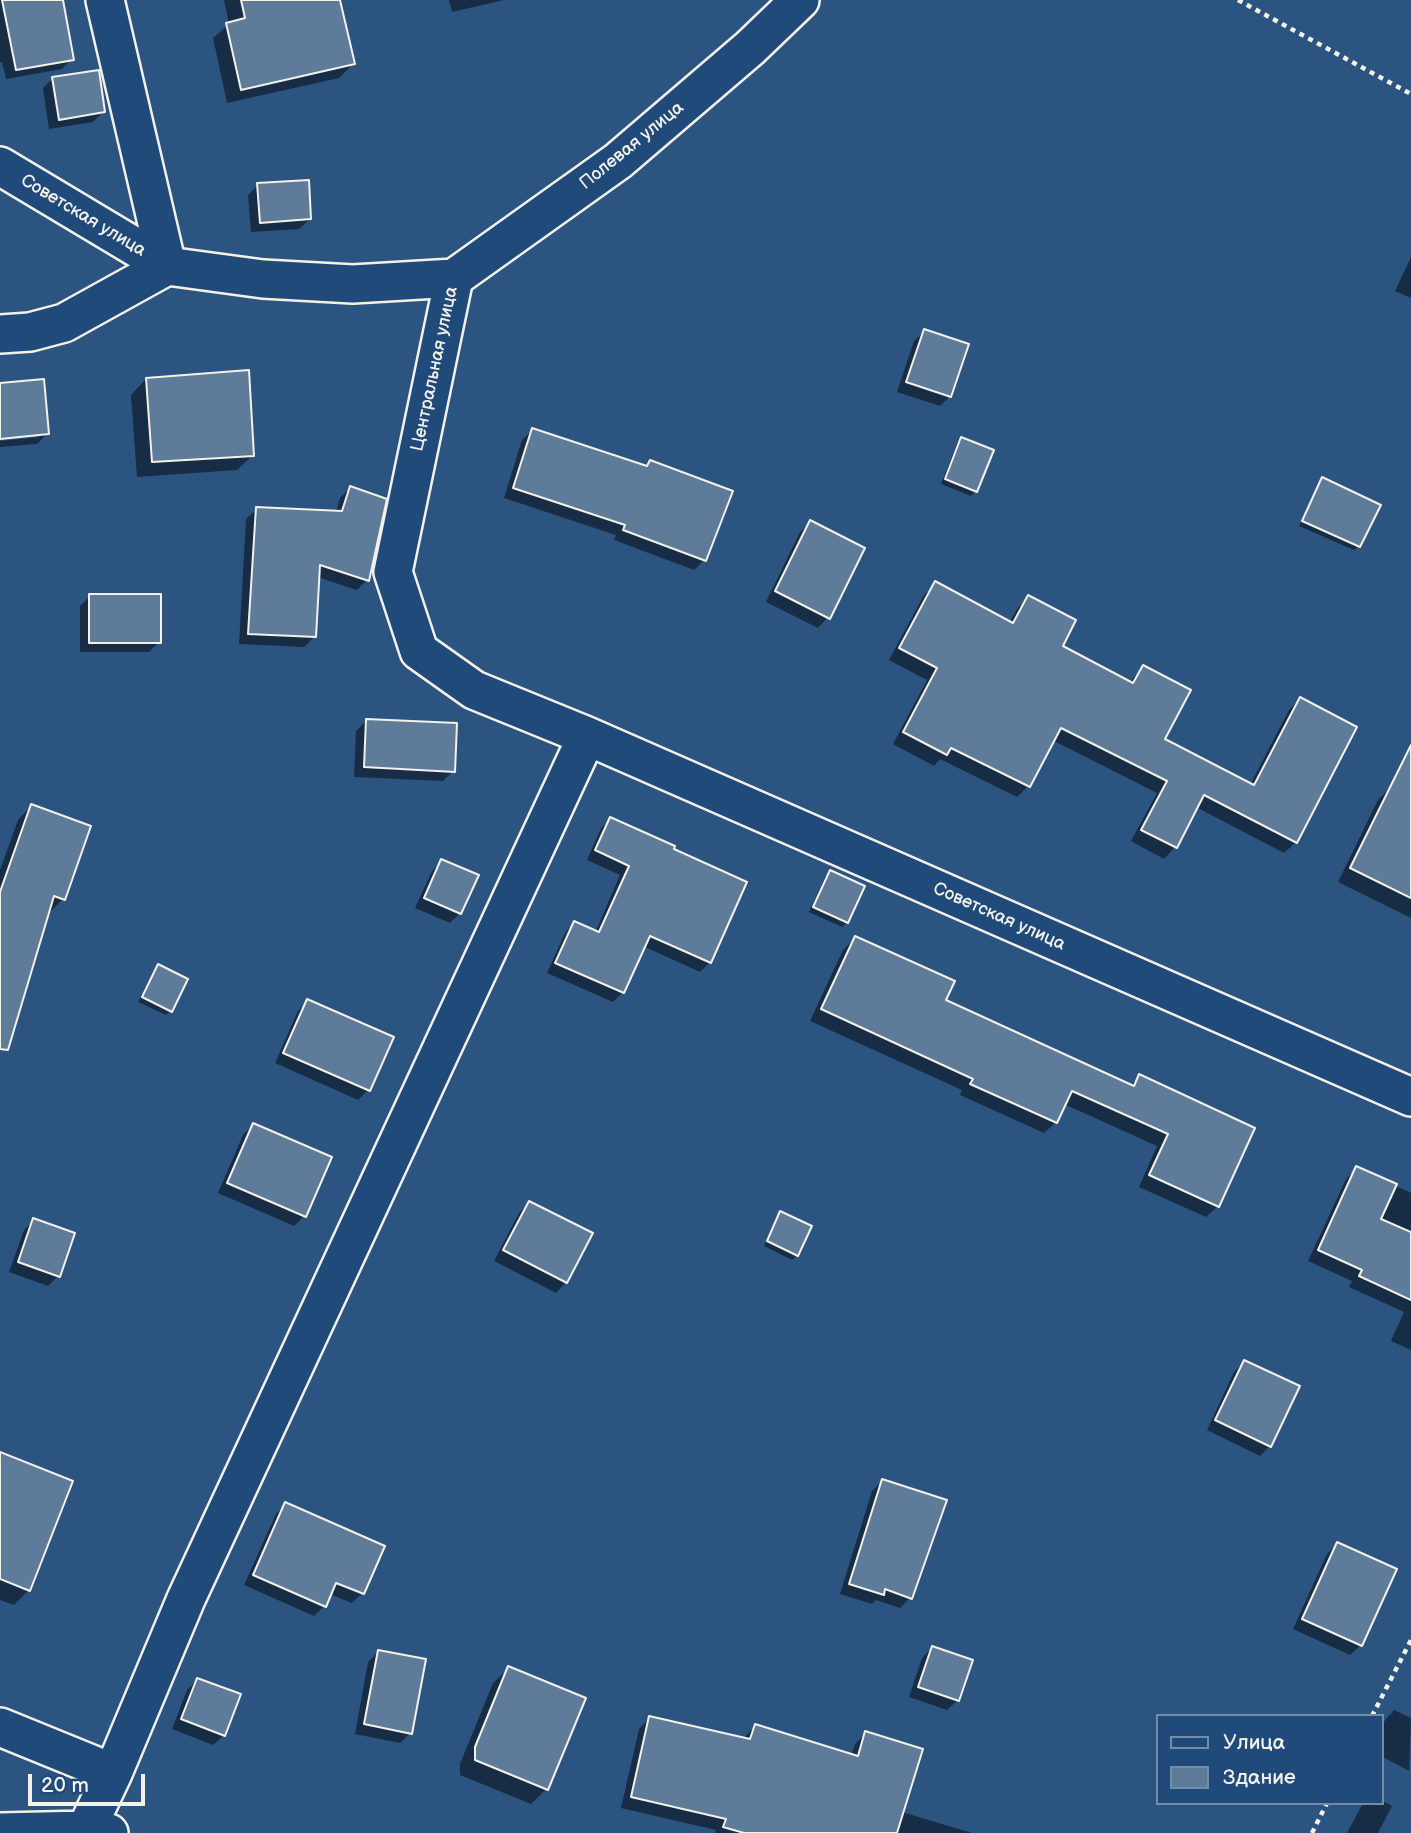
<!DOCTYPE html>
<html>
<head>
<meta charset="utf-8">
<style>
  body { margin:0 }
  #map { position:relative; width:1411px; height:1833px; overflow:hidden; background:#2c5481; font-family:"Balsamiq Sans",sans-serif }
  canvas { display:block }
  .legend { position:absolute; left:1156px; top:1714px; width:228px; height:91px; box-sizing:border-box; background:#1f4a7a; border:2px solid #748da6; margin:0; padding:9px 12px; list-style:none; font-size:21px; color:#f4f1e8 }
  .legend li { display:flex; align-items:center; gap:14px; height:35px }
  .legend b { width:35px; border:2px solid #748da6 }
  .scale { position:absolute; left:28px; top:1774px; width:117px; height:32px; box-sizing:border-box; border:4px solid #f4f1e8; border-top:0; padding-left:9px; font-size:21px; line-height:24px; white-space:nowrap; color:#f4f1e8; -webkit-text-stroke:5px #1f4a7a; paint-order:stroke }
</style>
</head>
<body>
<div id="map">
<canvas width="1411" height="1833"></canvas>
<ul class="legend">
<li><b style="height:9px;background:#1f4a7a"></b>Улица</li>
<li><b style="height:19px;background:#5e7b9a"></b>Здание</li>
</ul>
<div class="scale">20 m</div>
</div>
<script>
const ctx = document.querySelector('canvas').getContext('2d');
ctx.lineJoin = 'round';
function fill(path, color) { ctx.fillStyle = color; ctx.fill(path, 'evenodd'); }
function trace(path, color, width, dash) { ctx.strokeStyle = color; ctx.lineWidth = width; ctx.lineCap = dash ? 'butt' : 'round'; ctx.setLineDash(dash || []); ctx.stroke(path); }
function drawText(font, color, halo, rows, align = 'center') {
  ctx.font = font + ' "Balsamiq Sans",sans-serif'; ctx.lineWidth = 6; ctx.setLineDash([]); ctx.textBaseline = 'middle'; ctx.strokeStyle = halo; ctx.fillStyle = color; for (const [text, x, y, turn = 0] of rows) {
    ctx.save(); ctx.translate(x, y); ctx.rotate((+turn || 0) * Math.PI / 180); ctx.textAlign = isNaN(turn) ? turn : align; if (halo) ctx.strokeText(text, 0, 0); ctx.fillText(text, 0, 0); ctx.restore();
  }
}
fill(new Path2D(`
  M 0,0 L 61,0 L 72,59 L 62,69 L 6,79 L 2,62 L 0,62 Z
  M 224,0 L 338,0 L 353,64 L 339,78 L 227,103 L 213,38 L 229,24 Z
  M 449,0 L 504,0 L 452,12 Z
  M 53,78 L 103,112 L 93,122 L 49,129 L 43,88 Z
  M 258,185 L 310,219 L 299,229 L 251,232 L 248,195 Z
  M 1411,257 L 1411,298 L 1395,291 Z
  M 925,331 L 950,396 L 940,406 L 897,392 L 914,341 Z
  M 146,379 L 253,455 L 237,470 L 137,477 L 131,395 Z
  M 0,385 L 47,434 L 37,444 L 0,447 L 0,441 L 39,437 L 39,433 L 0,437 Z
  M 533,430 L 645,467 L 650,462 L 704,560 L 694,570 L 614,540 L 616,535 L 504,498 L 522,440 Z
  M 962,440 L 976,491 L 971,496 L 941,484 L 957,444 Z
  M 1323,479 L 1359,546 L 1354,550 L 1299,526 L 1318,484 Z
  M 350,488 L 367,580 L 357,590 L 317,577 L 314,637 L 304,647 L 239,644 L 246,519 L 257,509 L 336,512 L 340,498 Z
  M 811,522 L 828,617 L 818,628 L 766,602 L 800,532 Z
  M 935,584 L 1009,623 L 1017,609 L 1028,597 L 1060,647 L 1129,683 L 1143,667 L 1162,740 L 1250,785 L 1289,710 L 1300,699 L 1296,842 L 1284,853 L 1196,807 L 1175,847 L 1164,859 L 1131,841 L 1157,793 L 1052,740 L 1028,786 L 1017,797 L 940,759 L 934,766 L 893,744 L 927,680 L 889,660 L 924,595 Z
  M 90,596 L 159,642 L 149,652 L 80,652 L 80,606 Z
  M 366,721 L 453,771 L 443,781 L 354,777 L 356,731 Z
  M 1392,786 L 1411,796 L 1411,918 L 1338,882 L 1378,800 Z
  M 31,806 L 63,899 L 50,912 L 48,911 L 0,1033 L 0,870 L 18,820 Z
  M 611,819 L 710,962 L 700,972 L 643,946 L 623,992 L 613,1002 L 547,973 L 565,933 L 574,923 L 595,933 L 620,875 L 587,860 L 601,828 Z
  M 442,861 L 460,913 L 450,923 L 415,908 L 432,871 Z
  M 830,872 L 847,922 L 842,927 L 809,912 L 825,877 Z
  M 855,938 L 944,1001 L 1130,1086 L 1139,1077 L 1218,1206 L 1206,1217 L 1139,1187 L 1157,1146 L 1064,1104 L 1056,1122 L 1044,1133 L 960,1095 L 962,1090 L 810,1021 L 843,950 Z
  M 158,966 L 171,1011 L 166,1015 L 138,1002 L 154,971 Z
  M 308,1001 L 392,1038 L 368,1090 L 358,1100 L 275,1063 L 298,1011 Z
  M 253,1125 L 304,1216 L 294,1226 L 218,1193 L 243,1135 Z
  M 1357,1168 L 1411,1193 L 1411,1350 L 1391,1341 L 1404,1312 L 1349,1287 L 1352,1281 L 1308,1261 L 1346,1179 Z
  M 529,1203 L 566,1282 L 556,1293 L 494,1261 L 519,1213 Z
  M 781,1213 L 797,1255 L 792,1260 L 764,1246 L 776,1218 Z
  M 34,1220 L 58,1276 L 48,1286 L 9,1272 L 24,1230 Z
  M 1244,1362 L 1270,1446 L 1260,1456 L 1207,1430 L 1234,1372 Z
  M 0,1454 L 29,1590 L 14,1605 L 0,1600 Z
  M 882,1481 L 910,1598 L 900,1608 L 876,1600 L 872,1604 L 840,1594 L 872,1491 Z
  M 286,1504 L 362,1593 L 352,1603 L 329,1594 L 324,1606 L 314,1616 L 244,1585 L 276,1514 Z
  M 1337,1544 L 1361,1645 L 1350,1655 L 1293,1629 L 1327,1554 Z
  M 932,1648 L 958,1700 L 947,1710 L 909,1697 L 922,1658 Z
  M 378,1652 L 410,1733 L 400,1743 L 355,1734 L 368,1662 Z
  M 509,1668 L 546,1789 L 531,1804 L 460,1775 L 460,1764 L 493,1683 Z
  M 197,1680 L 224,1735 L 213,1745 L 172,1729 L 187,1690 Z
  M 1394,1710 L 1411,1718 L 1409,1771 L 1381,1756 L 1381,1725 Z
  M 650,1718 L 744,1738 L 755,1726 L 851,1756 L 855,1744 L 866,1733 L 902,1812 L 972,1833 L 715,1833 L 716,1830 L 621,1808 L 639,1729 Z
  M 1381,1800 L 1392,1806 L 1378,1833 L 1347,1833 L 1363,1803 L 1381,1803 Z`), '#0007');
const building = new Path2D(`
  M 2,0 L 63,0 L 74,60 L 16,70 Z
  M 241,0 L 340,0 L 355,64 L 241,90 L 226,23 L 245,18 Z
  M 99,70 L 105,112 L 59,120 L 52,77 Z
  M 309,180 L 311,219 L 260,223 L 257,183 Z
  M 924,329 L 969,344 L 951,397 L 906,382 Z
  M 249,370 L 254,456 L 152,462 L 146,378 Z
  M 44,379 L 49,434 L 0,439 L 0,383 Z
  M 532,428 L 647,466 L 650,460 L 733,491 L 706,561 L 623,530 L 625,525 L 513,488 Z
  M 961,437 L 994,450 L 977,492 L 945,479 Z
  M 1322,477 L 1381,505 L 1360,547 L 1302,521 Z
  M 350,486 L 387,499 L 369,581 L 320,565 L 316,637 L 248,634 L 256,507 L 342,511 Z
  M 810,520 L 865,548 L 830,619 L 775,591 Z
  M 935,581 L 1013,623 L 1028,595 L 1076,620 L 1063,646 L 1133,683 L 1143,665 L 1191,690 L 1165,739 L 1254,785 L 1300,697 L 1357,727 L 1297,843 L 1204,795 L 1177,848 L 1141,830 L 1167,781 L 1061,728 L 1030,787 L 951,748 L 947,755 L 903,732 L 937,668 L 899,648 Z
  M 89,594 L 161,594 L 161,643 L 89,643 Z
  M 366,719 L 457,723 L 455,772 L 364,767 Z
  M 1411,745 L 1411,898 L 1350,868 Z
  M 31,804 L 91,826 L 65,900 L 54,896 L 8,1050 L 0,1049 L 0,892 Z
  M 610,817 L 675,846 L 674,849 L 747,882 L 711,963 L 650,936 L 624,993 L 555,963 L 574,921 L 599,932 L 629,866 L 595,850 Z
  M 441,859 L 479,875 L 461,914 L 424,898 Z
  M 830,870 L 865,886 L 848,923 L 813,907 Z
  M 855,936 L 955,981 L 946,1000 L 1134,1086 L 1139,1074 L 1255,1128 L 1219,1207 L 1149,1175 L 1168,1134 L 1072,1091 L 1057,1123 L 970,1084 L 973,1079 L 821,1009 Z
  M 158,964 L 188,979 L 172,1012 L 142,997 Z
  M 307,999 L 394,1037 L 370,1091 L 283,1053 Z
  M 253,1123 L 332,1157 L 306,1217 L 227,1183 Z
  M 1356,1166 L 1397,1184 L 1381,1219 L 1411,1232 L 1411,1300 L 1359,1276 L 1362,1270 L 1318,1250 Z
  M 529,1201 L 593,1233 L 567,1283 L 503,1250 Z
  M 780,1211 L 812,1226 L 798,1256 L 767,1241 Z
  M 33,1218 L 75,1233 L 60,1277 L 18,1262 Z
  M 1244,1360 L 1300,1386 L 1271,1447 L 1215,1420 Z
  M 0,1452 L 73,1481 L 30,1591 L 0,1579 Z
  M 882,1479 L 947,1500 L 912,1599 L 885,1589 L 884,1595 L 849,1584 Z
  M 285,1502 L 385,1546 L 364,1594 L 336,1583 L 326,1607 L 253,1575 Z
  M 1337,1542 L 1397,1569 L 1362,1646 L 1302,1619 Z
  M 932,1646 L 973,1660 L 959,1701 L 918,1687 Z
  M 378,1650 L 426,1659 L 412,1734 L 364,1724 Z
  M 508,1666 L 586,1698 L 548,1790 L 475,1760 L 475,1747 Z
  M 197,1678 L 241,1694 L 225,1736 L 181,1719 Z
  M 649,1716 L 750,1739 L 755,1724 L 858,1756 L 865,1731 L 923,1749 L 897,1833 L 744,1833 L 723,1827 L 726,1819 L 631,1797 Z`);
fill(building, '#5e7b9a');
trace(building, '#f4f1e8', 2);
const minor = new Path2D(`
  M 105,0 L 167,266
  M 0,166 L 167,266
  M 454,278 L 618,161 L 750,48 L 800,0
  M 0,334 L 30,332 L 64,323 L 167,266 L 263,279 L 353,284 L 454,278 L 393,572 L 419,651 L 474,690 L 587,736 L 1411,1097
  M 0,1727 L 113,1773
  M 86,1830 L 113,1773 L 186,1599 L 587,736
  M 0,1832 L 86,1830 L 109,1833`);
trace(minor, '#f4f1e8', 42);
trace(new Path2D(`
  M 1238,0 L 1411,94
  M 1372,1716 L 1411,1640
  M 1312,1833 L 1327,1803`), '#f4f1e8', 4.5, [5, 5]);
trace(minor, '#1f4a7a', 37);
drawText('18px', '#f4f1e8', '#1f4a7a', [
  ["Полевая улица",632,146,-39],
  ["Советская улица",83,216,31],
  ["Центральная улица",435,369,-78],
  ["Советская улица",999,917,24]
]);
</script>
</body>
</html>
